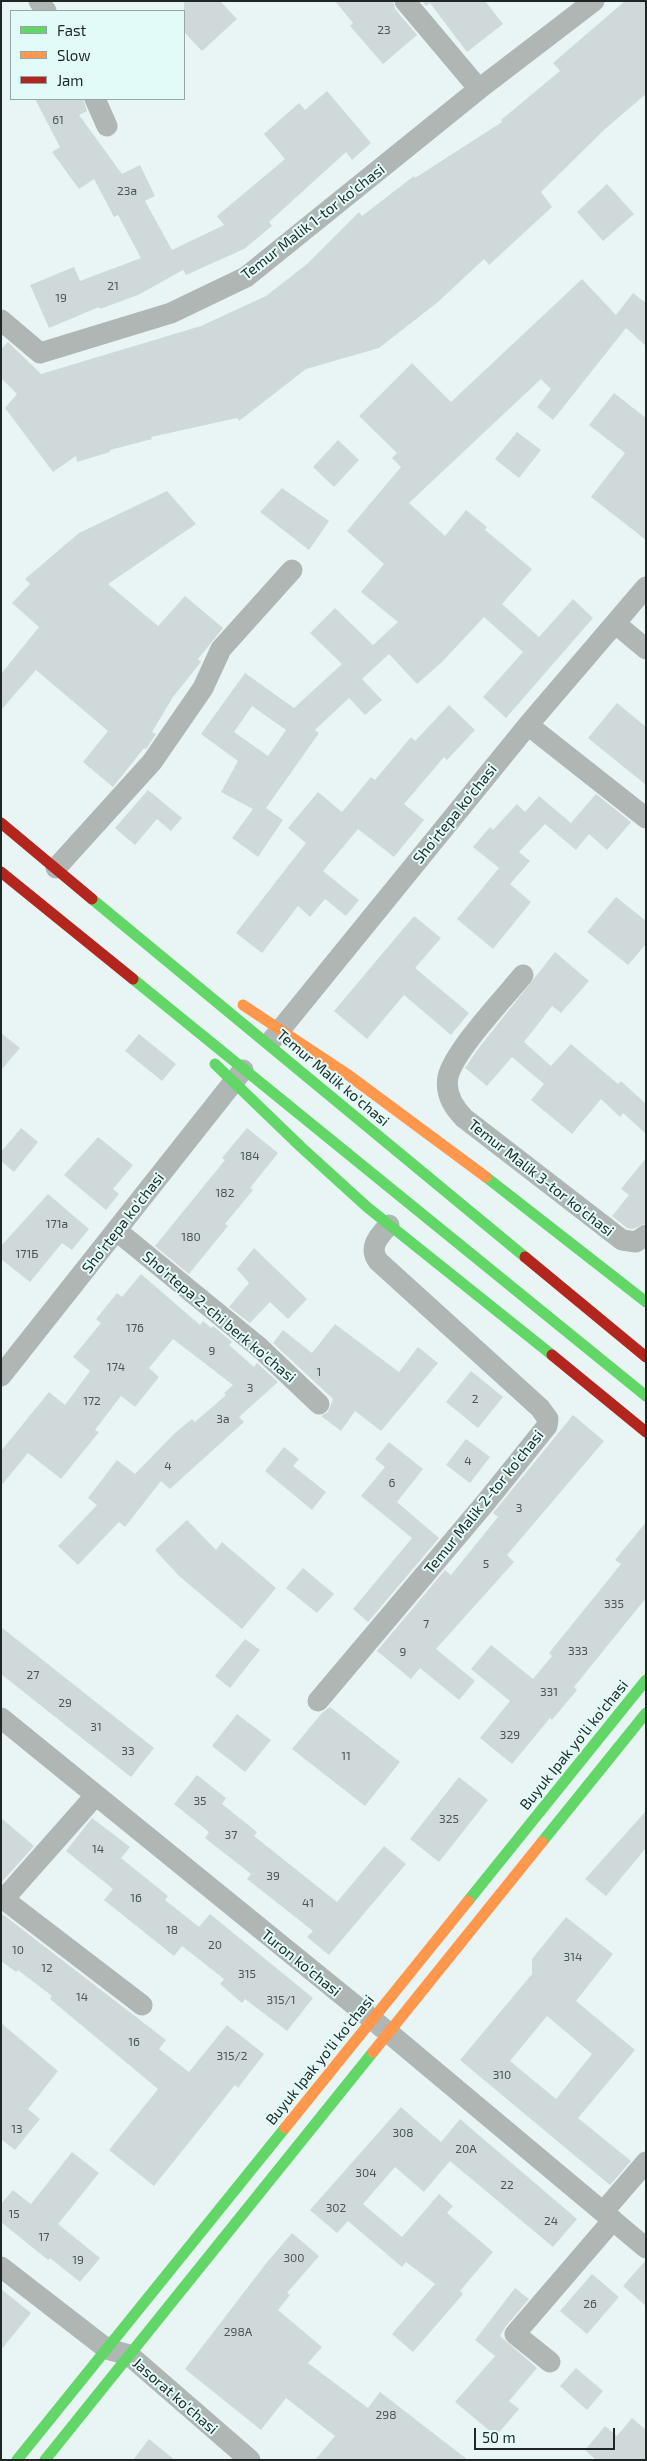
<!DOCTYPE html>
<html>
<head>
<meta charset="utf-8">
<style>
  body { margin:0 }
  #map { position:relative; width:647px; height:2461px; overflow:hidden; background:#e8f5f4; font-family:"Exo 2",sans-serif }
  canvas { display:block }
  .frame { position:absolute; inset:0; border:2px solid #1e2726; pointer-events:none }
  .legend { position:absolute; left:10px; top:10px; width:175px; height:90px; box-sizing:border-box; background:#e2fbf9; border:1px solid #94a6a5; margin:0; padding:6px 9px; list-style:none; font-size:15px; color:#1e2726 }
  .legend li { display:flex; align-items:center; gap:10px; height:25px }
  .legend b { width:25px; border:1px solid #94a6a5 }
  .scale { position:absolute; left:474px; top:2428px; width:141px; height:22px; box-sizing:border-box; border:2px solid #1e2726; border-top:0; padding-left:6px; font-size:15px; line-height:18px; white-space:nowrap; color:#1e2726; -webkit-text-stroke:4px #e2fbf9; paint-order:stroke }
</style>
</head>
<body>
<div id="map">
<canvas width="647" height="2461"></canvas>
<div class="frame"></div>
<ul class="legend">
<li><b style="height:6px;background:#63d668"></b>Fast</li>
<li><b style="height:6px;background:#ff974d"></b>Slow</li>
<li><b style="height:6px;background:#b3261e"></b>Jam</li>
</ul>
<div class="scale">50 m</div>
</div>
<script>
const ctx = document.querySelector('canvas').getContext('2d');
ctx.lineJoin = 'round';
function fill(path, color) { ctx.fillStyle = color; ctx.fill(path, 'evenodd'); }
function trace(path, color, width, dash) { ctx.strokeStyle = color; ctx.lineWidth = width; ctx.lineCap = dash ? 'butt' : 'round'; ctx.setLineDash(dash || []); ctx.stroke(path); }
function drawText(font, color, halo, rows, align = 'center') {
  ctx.font = font + ' "Exo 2",sans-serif'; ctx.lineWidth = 4; ctx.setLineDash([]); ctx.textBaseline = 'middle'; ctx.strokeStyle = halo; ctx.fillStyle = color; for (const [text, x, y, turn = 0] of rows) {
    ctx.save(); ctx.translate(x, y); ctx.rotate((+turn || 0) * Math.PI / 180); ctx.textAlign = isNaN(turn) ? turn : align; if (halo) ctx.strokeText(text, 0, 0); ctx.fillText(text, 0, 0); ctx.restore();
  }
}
fill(new Path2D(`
  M 184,1 L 220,1 L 237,19 L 202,51 L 184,32 Z
  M 335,1 L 393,1 L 395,9 L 417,35 L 383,64 L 350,26 L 353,23 Z
  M 422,1 L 485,1 L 503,24 L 467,52 L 430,3 L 426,6 Z
  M 625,1 L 646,1 L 646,94 L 605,129 L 541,192 L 552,207 L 489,265 L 484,259 L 438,302 L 379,348 L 306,369 L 239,421 L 237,418 L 151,437 L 152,439 L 110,450 L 110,452 L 77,462 L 76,456 L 53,472 L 5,408 L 17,394 L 1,378 L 1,349 L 8,342 L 41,374 L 201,326 L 266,296 L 307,264 L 359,212 L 362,216 L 414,176 L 415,178 L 502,122 L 501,120 L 560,71 L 553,63 Z
  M 327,91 L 371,143 L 352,160 L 346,152 L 269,222 L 272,226 L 244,249 L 186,275 L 183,270 L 138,295 L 100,309 L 99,307 L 49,328 L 30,285 L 74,267 L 80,281 L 141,258 L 118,215 L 114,217 L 94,179 L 79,189 L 52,152 L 60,147 L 35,99 L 83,99 L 87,111 L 79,115 L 122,174 L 140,165 L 155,196 L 145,201 L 172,250 L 224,225 L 217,216 L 285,159 L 264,134 L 299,103 L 305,110 Z
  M 607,184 L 634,214 L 603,241 L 577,212 Z
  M 582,279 L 616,315 L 633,293 L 646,303 L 646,346 L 626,328 L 553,420 L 537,407 L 551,389 L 541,379 L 409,503 L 445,536 L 466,510 L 487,527 L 485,530 L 532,569 L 502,604 L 539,637 L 573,599 L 593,618 L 506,718 L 483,697 L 523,652 L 484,617 L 442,662 L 417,684 L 389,654 L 362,679 L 382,700 L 365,715 L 349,698 L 315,730 L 319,733 L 266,808 L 283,820 L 258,857 L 232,838 L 253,809 L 221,792 L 238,761 L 201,734 L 245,673 L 294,708 L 342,664 L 310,633 L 335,608 L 373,645 L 398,622 L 361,592 L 384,564 L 347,531 L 401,467 L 392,458 L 397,453 L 359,416 L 412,363 L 451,402 ZM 252,706 L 286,730 L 268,756 L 234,732 Z
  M 614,393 L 646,418 L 646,540 L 591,497 L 625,453 L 589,425 Z
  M 517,432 L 541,450 L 519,478 L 495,459 Z
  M 338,440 L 359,460 L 334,487 L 313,467 Z
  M 282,488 L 329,521 L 309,550 L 260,512 Z
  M 167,491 L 196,524 L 108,584 L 158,626 L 185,596 L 223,628 L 198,659 L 201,662 L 173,697 L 152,732 L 156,734 L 146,749 L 144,748 L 113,787 L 83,762 L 108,731 L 36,670 L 1,710 L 1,674 L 39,627 L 12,603 L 30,584 L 25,579 L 79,533 Z
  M 617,703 L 646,727 L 646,785 L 588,738 Z
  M 449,705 L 475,730 L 447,760 L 444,757 L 404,804 L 424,820 L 394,857 L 358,829 L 323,871 L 359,900 L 346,916 L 325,899 L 310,917 L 298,906 L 262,953 L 236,933 L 306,843 L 288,828 L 318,792 L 342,812 L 371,777 L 375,780 L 411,737 L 415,741 Z
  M 148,790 L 182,818 L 171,831 L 157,819 L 135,845 L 115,828 Z
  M 596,794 L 631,822 L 607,850 L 589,834 L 576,850 L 545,824 L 519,852 L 530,861 L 510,884 L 531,902 L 493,949 L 457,919 L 499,868 L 473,847 L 490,827 L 493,830 L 517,804 L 525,812 L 539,796 L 571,823 Z
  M 616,897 L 646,921 L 646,944 L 628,965 L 587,932 Z
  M 414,916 L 441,938 L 415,968 L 469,1013 L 451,1035 L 404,995 L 367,1039 L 334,1011 Z
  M 555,952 L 589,981 L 561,1013 L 552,1006 L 524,1042 L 551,1066 L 571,1044 L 618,1084 L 621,1081 L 646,1104 L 646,1134 L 623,1113 L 620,1117 L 601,1099 L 572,1134 L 531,1100 L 544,1084 L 512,1057 L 487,1086 L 465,1068 L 478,1049 Z
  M 1,1033 L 20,1048 L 1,1070 Z
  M 139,1034 L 176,1064 L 162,1081 L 125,1051 Z
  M 21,1128 L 38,1142 L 14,1172 L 1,1161 L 1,1152 Z
  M 247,1128 L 278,1153 L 250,1188 L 253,1190 L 225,1224 L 228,1226 L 189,1274 L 155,1246 L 225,1160 L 222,1158 Z
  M 98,1137 L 133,1165 L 113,1189 L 119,1194 L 106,1210 L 64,1175 Z
  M 646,1158 L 646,1223 L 633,1229 L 627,1228 L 612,1216 L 629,1195 L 621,1189 Z
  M 48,1194 L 89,1229 L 72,1250 L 62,1243 L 30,1282 L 1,1259 L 1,1246 Z
  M 254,1248 L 307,1299 L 288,1319 L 270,1302 L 250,1323 L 229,1307 L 249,1283 L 237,1269 Z
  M 141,1274 L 200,1325 L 203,1321 L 211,1328 L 213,1326 L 232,1342 L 229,1345 L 254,1367 L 257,1363 L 278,1382 L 239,1417 L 244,1422 L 170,1489 L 161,1481 L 125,1527 L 119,1522 L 78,1565 L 58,1546 L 97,1505 L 88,1498 L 117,1460 L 135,1474 L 175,1433 L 192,1419 L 195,1422 L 226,1395 L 224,1393 L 233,1385 L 173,1339 L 149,1368 L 159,1377 L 135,1407 L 121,1396 L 95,1430 L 99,1432 L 61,1479 L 28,1453 L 1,1486 L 1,1451 L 49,1392 L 65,1405 L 90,1371 L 73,1357 L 101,1323 L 96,1319 L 117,1293 L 122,1297 Z
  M 335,1324 L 399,1372 L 418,1347 L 438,1363 L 381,1431 L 355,1411 L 341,1431 L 321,1416 L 328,1412 L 333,1399 L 273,1343 L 283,1330 L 312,1353 Z
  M 471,1371 L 503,1397 L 478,1428 L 446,1402 Z
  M 573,1415 L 604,1441 L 507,1555 L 514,1562 L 436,1649 L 475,1681 L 459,1700 L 420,1668 L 411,1679 L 377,1651 L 445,1570 L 451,1575 L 498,1517 L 493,1513 Z
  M 466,1439 L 490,1457 L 470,1483 L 446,1465 Z
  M 389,1442 L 423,1469 L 397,1502 L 439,1538 L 368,1622 L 353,1609 L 412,1538 L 361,1496 L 385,1467 L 375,1459 Z
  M 284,1447 L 299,1459 L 293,1466 L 326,1492 L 312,1510 L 265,1471 Z
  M 187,1520 L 216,1550 L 222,1542 L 276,1588 L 242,1629 L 179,1576 L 155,1550 Z
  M 646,1522 L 646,1598 L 574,1687 L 577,1690 L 552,1720 L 550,1718 L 512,1764 L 480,1738 L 510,1701 L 471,1669 L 491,1645 L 533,1679 L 552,1656 L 549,1653 L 621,1564 L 615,1560 Z
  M 303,1568 L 334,1594 L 317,1613 L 286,1588 Z
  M 1,1627 L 154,1748 L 131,1777 L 1,1674 Z
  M 245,1639 L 260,1650 L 230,1688 L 215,1676 Z
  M 330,1707 L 400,1762 L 365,1806 L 292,1749 L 322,1713 Z
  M 237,1714 L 271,1740 L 245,1772 L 212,1746 Z
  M 197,1775 L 226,1798 L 222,1804 L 257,1832 L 254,1836 L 337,1902 L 384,1846 L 406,1864 L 329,1955 L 307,1937 L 313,1931 L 247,1879 L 251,1874 L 205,1838 L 209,1832 L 174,1804 Z
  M 459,1777 L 488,1800 L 439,1862 L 410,1839 Z
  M 646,1811 L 646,1848 L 606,1896 L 585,1879 Z
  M 1,1818 L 34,1846 L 1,1883 Z
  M 92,1818 L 130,1847 L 121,1858 L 168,1896 L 165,1900 L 199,1927 L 210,1914 L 313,1998 L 287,2031 L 245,1999 L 242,2003 L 220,1984 L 224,1979 L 182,1946 L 174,1956 L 104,1900 L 113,1889 L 66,1851 Z
  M 1,1913 L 166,2040 L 159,2049 L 189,2072 L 227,2025 L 264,2054 L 238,2088 L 235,2085 L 154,2186 L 109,2150 L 158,2089 L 50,1999 L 52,1996 L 18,1970 L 16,1972 L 1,1961 Z
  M 566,1917 L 613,1954 L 576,2001 L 635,2050 L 578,2118 L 631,2161 L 610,2185 L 460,2060 L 532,1974 L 532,1959 ZM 547,2016 L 592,2054 L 556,2099 L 510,2061 Z
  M 1,2023 L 58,2071 L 28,2109 L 40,2119 L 15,2150 L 1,2139 Z
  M 401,2107 L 441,2142 L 460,2119 L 577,2219 L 553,2247 L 450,2161 L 424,2192 L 395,2167 L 363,2204 L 402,2237 L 439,2194 L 453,2206 L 447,2213 L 493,2252 L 460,2291 L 463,2294 L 413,2352 L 392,2334 L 435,2284 L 406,2262 L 402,2267 L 348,2221 L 337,2233 L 310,2210 Z
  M 72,2152 L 99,2173 L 58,2224 L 100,2258 L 80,2282 L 50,2258 L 48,2260 L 1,2222 L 1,2204 L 13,2190 L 31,2204 Z
  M 292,2233 L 319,2256 L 287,2293 L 290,2295 L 278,2310 L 322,2347 L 308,2363 L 368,2408 L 380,2392 L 468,2460 L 315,2460 L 335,2436 L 286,2398 L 261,2430 L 185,2369 L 268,2261 Z
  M 646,2260 L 646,2306 L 623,2286 Z
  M 592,2274 L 619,2297 L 587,2334 L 560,2311 Z
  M 515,2288 L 529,2299 L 506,2326 L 500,2336 L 537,2368 L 509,2401 L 519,2409 L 496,2436 L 455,2402 L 495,2356 L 475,2340 Z
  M 1,2289 L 31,2313 L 1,2350 Z
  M 576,2368 L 603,2391 L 587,2410 L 560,2386 Z
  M 632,2418 L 646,2430 L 646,2460 L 596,2460 L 585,2450 L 605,2426 L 617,2436 Z
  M 149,2439 L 175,2460 L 133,2460 Z`), '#cfd9da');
trace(new Path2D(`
  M 39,1 L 46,11
  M 405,1 L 479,89
  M 95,99 L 107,126
  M 1,320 L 40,353 L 171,313 L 246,277 L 479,89 L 594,1
  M 616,624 L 646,649
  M 528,725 L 646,818
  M 56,868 L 152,762 L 203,688 L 221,649 L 292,570
  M 523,975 C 505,997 453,1052 448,1077 C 445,1093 453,1107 464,1118 L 622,1240 L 636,1242 L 646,1235
  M 272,1040 L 528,725 L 646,587
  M 117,1231 L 260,1348 L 319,1404
  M 1,1376 L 243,1070
  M 318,1701 L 486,1502 L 547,1426 L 548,1419 L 540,1408 L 378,1261 C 368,1247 379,1236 389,1225
  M 1,1718 L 389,2033 L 646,2248
  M 95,1796 L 10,1892 L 8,1899 L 10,1904 L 142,2005
  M 603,2212 L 646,2162
  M 1,2267 L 107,2349 L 129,2355 L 250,2460
  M 550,2362 L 515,2334 L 613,2220`), '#afb6b4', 21);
trace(new Path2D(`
  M 92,899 L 525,1257
  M 133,979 L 646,1396
  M 215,1064 L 301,1147 L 367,1207 L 552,1355
  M 486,1177 L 646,1302
  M 542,1842 L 646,1713
  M 468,1901 L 646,1680
  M 17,2460 L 285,2128
  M 45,2460 L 373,2052`), '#63d668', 11);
trace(new Path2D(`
  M 243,1005 L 347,1074 L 486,1177
  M 373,2052 L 542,1842
  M 285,2128 L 468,1901`), '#ff974d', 11);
trace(new Path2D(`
  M 1,823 L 92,899
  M 1,872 L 133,979
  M 525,1257 L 646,1357
  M 552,1355 L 646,1432`), '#b3261e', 11);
drawText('12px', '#4a5453', null, [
  ["23",384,30],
  ["61",58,120],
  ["23a",127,191],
  ["21",113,286],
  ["19",61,298],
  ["184",250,1156],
  ["182",225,1193],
  ["171а",57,1224],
  ["180",191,1237],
  ["171Б",27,1254],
  ["176",135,1328],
  ["9",212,1351],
  ["174",116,1367],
  ["1",319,1372],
  ["3",250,1388],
  ["2",475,1399],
  ["172",92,1401],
  ["3а",223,1419],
  ["4",468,1461],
  ["4",168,1466],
  ["6",392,1483],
  ["3",519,1508],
  ["5",486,1564],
  ["335",614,1604],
  ["7",426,1624],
  ["333",578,1651],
  ["9",403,1652],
  ["27",33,1675],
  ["331",549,1692],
  ["29",65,1703],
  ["31",96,1727],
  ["329",510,1735],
  ["33",128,1751],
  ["11",346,1756],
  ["35",200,1801],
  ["325",449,1819],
  ["37",231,1835],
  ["14",98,1849],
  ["39",273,1876],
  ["16",136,1898],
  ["41",308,1903],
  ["18",172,1930],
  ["20",215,1945],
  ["10",18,1950],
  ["314",573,1957],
  ["12",47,1968],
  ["315",247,1974],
  ["14",82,1997],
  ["315/1",281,2000],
  ["16",134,2042],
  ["315/2",232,2056],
  ["310",502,2075],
  ["13",17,2129],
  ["308",403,2133],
  ["20A",466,2149],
  ["304",366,2173],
  ["22",507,2185],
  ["302",336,2208],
  ["15",14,2214],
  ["24",551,2221],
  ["17",44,2237],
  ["300",294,2258],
  ["19",78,2260],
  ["26",590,2304],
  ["298A",238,2332],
  ["298",386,2415]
]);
drawText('15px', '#1e2726', '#e2fbf9', [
  ["Temur Malik 1-tor ko'chasi",313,222,-38],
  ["Sho'rtepa ko'chasi",455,814,-51],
  ["Temur Malik ko'chasi",333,1078,40],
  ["Temur Malik 3-tor ko'chasi",541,1178,38],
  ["Sho'rtepa ko'chasi",123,1223,-52],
  ["Sho'rtepa 2-chi berk ko'chasi",219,1317,40],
  ["Temur Malik 2-tor ko'chasi",484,1502,-51],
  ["Buyuk Ipak yo'li ko'chasi",574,1745,-51],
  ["Turon ko'chasi",301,1963,39],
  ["Buyuk Ipak yo'li ko'chasi",320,2060,-51],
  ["Jasorat ko'chasi",175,2396,41]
]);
</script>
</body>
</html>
